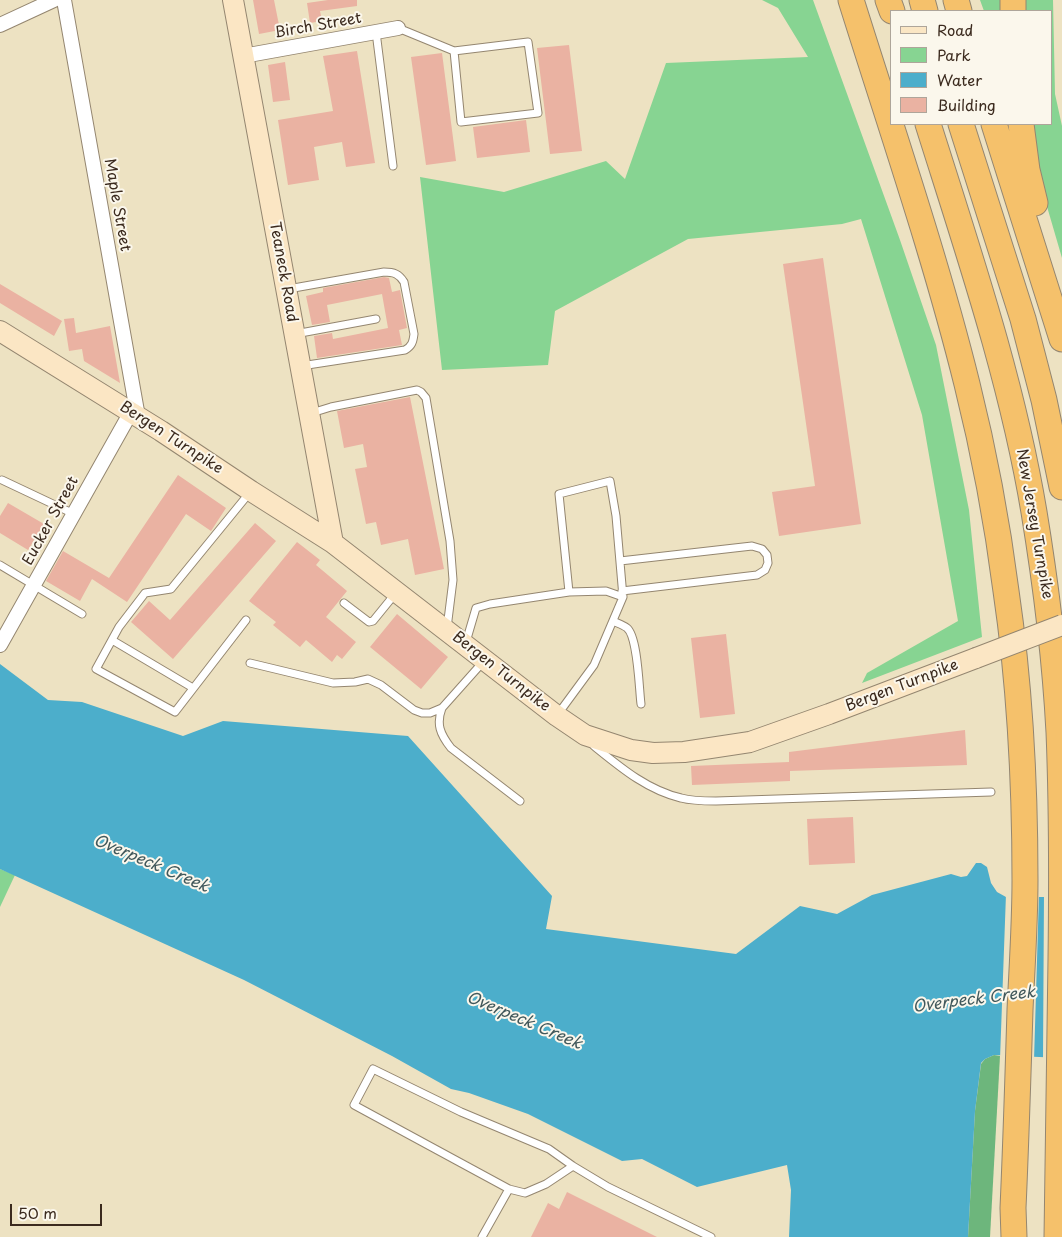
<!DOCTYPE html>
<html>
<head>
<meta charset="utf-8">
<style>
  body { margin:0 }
  #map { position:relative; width:1062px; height:1237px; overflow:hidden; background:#ede2c2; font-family:"Playpen Sans",sans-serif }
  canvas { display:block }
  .legend { position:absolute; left:890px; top:10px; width:162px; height:115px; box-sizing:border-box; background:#fbf7ec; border:1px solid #aea59a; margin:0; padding:6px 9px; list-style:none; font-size:15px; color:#3b2a1e }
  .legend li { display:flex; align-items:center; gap:10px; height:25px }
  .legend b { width:25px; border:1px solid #aea59a }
  .scale { position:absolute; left:10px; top:1204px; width:92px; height:22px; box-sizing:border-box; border:2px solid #3b2a1e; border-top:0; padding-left:6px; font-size:15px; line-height:18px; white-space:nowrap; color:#3b2a1e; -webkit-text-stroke:4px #fbf7ec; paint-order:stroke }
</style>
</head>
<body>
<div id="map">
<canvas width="1062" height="1237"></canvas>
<ul class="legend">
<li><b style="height:6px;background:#fbe6c4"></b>Road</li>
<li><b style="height:14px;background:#87d492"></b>Park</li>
<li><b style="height:14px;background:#4caecb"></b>Water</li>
<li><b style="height:14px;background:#eab2a2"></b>Building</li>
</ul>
<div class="scale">50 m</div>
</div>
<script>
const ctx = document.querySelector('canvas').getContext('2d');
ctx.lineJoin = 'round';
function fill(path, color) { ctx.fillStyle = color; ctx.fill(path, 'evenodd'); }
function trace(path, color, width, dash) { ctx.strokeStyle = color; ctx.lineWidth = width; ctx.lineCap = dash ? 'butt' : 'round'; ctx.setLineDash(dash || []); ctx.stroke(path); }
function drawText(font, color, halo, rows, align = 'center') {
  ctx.font = font + ' "Playpen Sans",sans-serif'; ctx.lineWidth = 4; ctx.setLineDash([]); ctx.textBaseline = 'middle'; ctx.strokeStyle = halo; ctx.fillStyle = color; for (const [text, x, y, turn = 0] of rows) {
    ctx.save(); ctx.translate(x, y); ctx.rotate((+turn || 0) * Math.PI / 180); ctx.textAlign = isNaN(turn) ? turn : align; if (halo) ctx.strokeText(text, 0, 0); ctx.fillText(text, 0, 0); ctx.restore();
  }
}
fill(new Path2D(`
  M 762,0 L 813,0 L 900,240 L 936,345 L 969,510 L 982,637 L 862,683 L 867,673 L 958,621 L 922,415 L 861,219 L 842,224 L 688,239 L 555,311 L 548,365 L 442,370 L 420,177 L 504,192 L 606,161 L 625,179 L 666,63 L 808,57 L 778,8 Z
  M 980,0 L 1001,0 L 1002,11 L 984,11 Z
  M 1024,0 L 1053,0 L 1055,94 L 1062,126 L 1062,258 L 1041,186 L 1030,124 L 1051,124 L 1051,11 L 1024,11 Z
  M 0,869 L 15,875 L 0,907 Z`), '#87d492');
fill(new Path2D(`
  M 994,1055 L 1000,1056 L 990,1237 L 968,1237 L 975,1111 L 981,1064 L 985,1059 Z`), '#6db67c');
fill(new Path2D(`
  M 0,664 L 48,700 L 82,702 L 183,736 L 223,721 L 408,736 L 552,896 L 546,929 L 736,954 L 800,906 L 837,914 L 872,895 L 951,874 L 961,877 L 967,876 L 976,863 L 981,863 L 987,867 L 991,883 L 997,892 L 1006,897 L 1062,897 L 1062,1058 L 994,1055 L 985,1059 L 981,1063 L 975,1111 L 968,1237 L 789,1237 L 791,1190 L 787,1165 L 697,1187 L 642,1159 L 622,1161 L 528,1114 L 469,1093 L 451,1089 L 392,1056 L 244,980 L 0,869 Z`), '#4caecb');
fill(new Path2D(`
  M 1006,894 L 1039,894 L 1034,1060 L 1000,1059 Z
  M 1044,894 L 1062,894 L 1062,1058 L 1043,1058 Z`), '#ede2c2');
fill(new Path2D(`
  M 253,0 L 274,0 L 280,30 L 259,34 Z
  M 328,0 L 357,0 L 357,6 L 320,11 L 322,21 L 310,23 L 307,3 Z
  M 569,45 L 582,151 L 550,154 L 537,48 Z
  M 357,51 L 375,163 L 346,167 L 342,142 L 314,147 L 319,180 L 288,185 L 278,120 L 333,111 L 323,56 Z
  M 442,53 L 456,161 L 426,165 L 411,57 Z
  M 285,62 L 290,100 L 273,102 L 268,65 Z
  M 526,120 L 530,152 L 477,158 L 473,127 Z
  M 823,258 L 861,524 L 779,536 L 772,492 L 815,486 L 783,264 Z
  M 384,277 L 389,278 L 392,292 L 400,290 L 407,328 L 399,330 L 402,345 L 317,358 L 314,336 L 332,333 L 333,339 L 388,328 L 382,294 L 327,305 L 330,322 L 312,325 L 306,296 L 323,292 L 323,288 Z
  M 0,284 L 62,321 L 54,336 L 0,303 Z
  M 74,318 L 76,333 L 110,326 L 120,383 L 84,361 L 82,349 L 69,351 L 64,319 Z
  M 410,397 L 444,569 L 415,575 L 408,539 L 381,545 L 376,522 L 366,524 L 355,469 L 367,467 L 363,444 L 344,448 L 337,411 Z
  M 178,475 L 226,508 L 211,531 L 186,514 L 127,602 L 92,579 L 80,601 L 46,581 L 63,551 L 109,578 Z
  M 8,503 L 44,524 L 28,550 L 0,533 L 0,516 Z
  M 255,523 L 276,541 L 173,659 L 131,622 L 149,601 L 170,620 Z
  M 297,542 L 320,560 L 316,565 L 347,591 L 326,617 L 356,642 L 342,659 L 337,655 L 332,662 L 306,640 L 300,647 L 273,625 L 276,622 L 249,601 Z
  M 397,614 L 448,657 L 421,689 L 370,647 Z
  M 726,634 L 735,714 L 700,718 L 691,638 Z
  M 965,730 L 967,765 L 790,771 L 790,781 L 692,785 L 691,766 L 789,762 L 789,752 Z
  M 853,817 L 855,863 L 809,865 L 807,819 Z
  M 567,1192 L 657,1237 L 531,1237 L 548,1203 L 559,1209 Z`), '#eab2a2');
const lane = new Path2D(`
  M 398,28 L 454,51 L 528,42 L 538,113 L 461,122 L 454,51
  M 376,32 L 393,166
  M 288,289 L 384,272 C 394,272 399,274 404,282 L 414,334 C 413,342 412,346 405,350 L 301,366
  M 295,334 L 376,319
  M 310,413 L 318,411 L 331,407 L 417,390 L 421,392 L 426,398 L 450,541 L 453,580 L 447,628
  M 2,480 L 74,514
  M 620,561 L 752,546 L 762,549 L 767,555 L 768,563 L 765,570 L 757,575 L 622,591
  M 0,565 L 82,614
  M 344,603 L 369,622 L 373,621 L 395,594
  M 246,620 L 175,712 L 96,669 L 119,627 L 145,593 L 171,589 L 251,491
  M 613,621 C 617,623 623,625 627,628 C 638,637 639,689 641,704
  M 112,640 L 193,688
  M 466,642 L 476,608 L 490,604 L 569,592
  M 483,662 L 442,708 C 436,724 440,734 451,748 L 520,801
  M 250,663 L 333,683 L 355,682 L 368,679 L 381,685 L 414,710 L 422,713 L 430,713 L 442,708
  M 558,714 L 594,665 L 623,597 L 616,516 L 610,481 L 559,494 L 569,592 L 606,591 L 623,597
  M 594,746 C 620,767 647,790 681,798 C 692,801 704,801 716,801 L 991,792
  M 573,1166 L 546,1184 L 525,1193 L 509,1189 L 354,1105 L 373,1069 L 461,1112 L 549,1149 L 573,1166 L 608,1187 L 711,1237
  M 482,1237 L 509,1189`);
const street = new Path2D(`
  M 64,0 L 138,417
  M 0,25 L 54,0
  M 243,56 L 398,28
  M 0,645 L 131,412`);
const secondary = new Path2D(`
  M 233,0 L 333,543
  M 0,331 L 161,431 L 251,491 L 333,543 L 557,716 L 585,735 L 631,750 L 653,753 L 684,752 L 750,742 L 829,714 L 976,658`);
const highway = new Path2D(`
  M 851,0 C 891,128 935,255 967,384 C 984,452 997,521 1006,591 C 1020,686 1025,784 1025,880 C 1025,924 1022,967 1020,1010 C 1018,1076 1016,1142 1013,1208 L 1014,1237
  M 888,0 L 892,11
  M 922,0 L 925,11
  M 956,0 L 959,11
  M 1013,0 L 1013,11
  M 928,124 C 968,251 1012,380 1034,512 C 1046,585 1055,658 1059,732 C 1062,807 1062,883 1061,959 C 1060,1052 1058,1144 1057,1237
  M 961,124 L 1023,319 L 1044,400 L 1062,487
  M 994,124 L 1062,339
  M 1021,124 L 1027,170 L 1035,203`);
trace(lane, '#948670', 9);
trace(street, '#948670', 16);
trace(secondary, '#948670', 22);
trace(highway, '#948670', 27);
trace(lane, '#fff', 7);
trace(street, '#fff', 14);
trace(secondary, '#fbe6c4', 20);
trace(highway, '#f5c16b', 25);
const secondaryBridge = new Path2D(`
  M 976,658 L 1062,625`);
trace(secondaryBridge, '#948670', 22, []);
trace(secondaryBridge, '#fbe6c4', 20);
drawText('15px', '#3b2a1e', '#fbf7ec', [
  ["Birch Street",318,26,-10],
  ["Maple Street",117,205,80],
  ["Teaneck Road",283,272,80],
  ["Bergen Turnpike",171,438,33],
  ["Eucker Street",51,521,-61],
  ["New Jersey Turnpike",1034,524,80],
  ["Bergen Turnpike",501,672,38],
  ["Bergen Turnpike",902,686,-21]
]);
drawText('italic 16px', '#41585b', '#fbf7ec', [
  ["Overpeck Creek",151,864,23],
  ["Overpeck Creek",974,1000,-7],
  ["Overpeck Creek",524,1021,23]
]);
</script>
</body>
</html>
